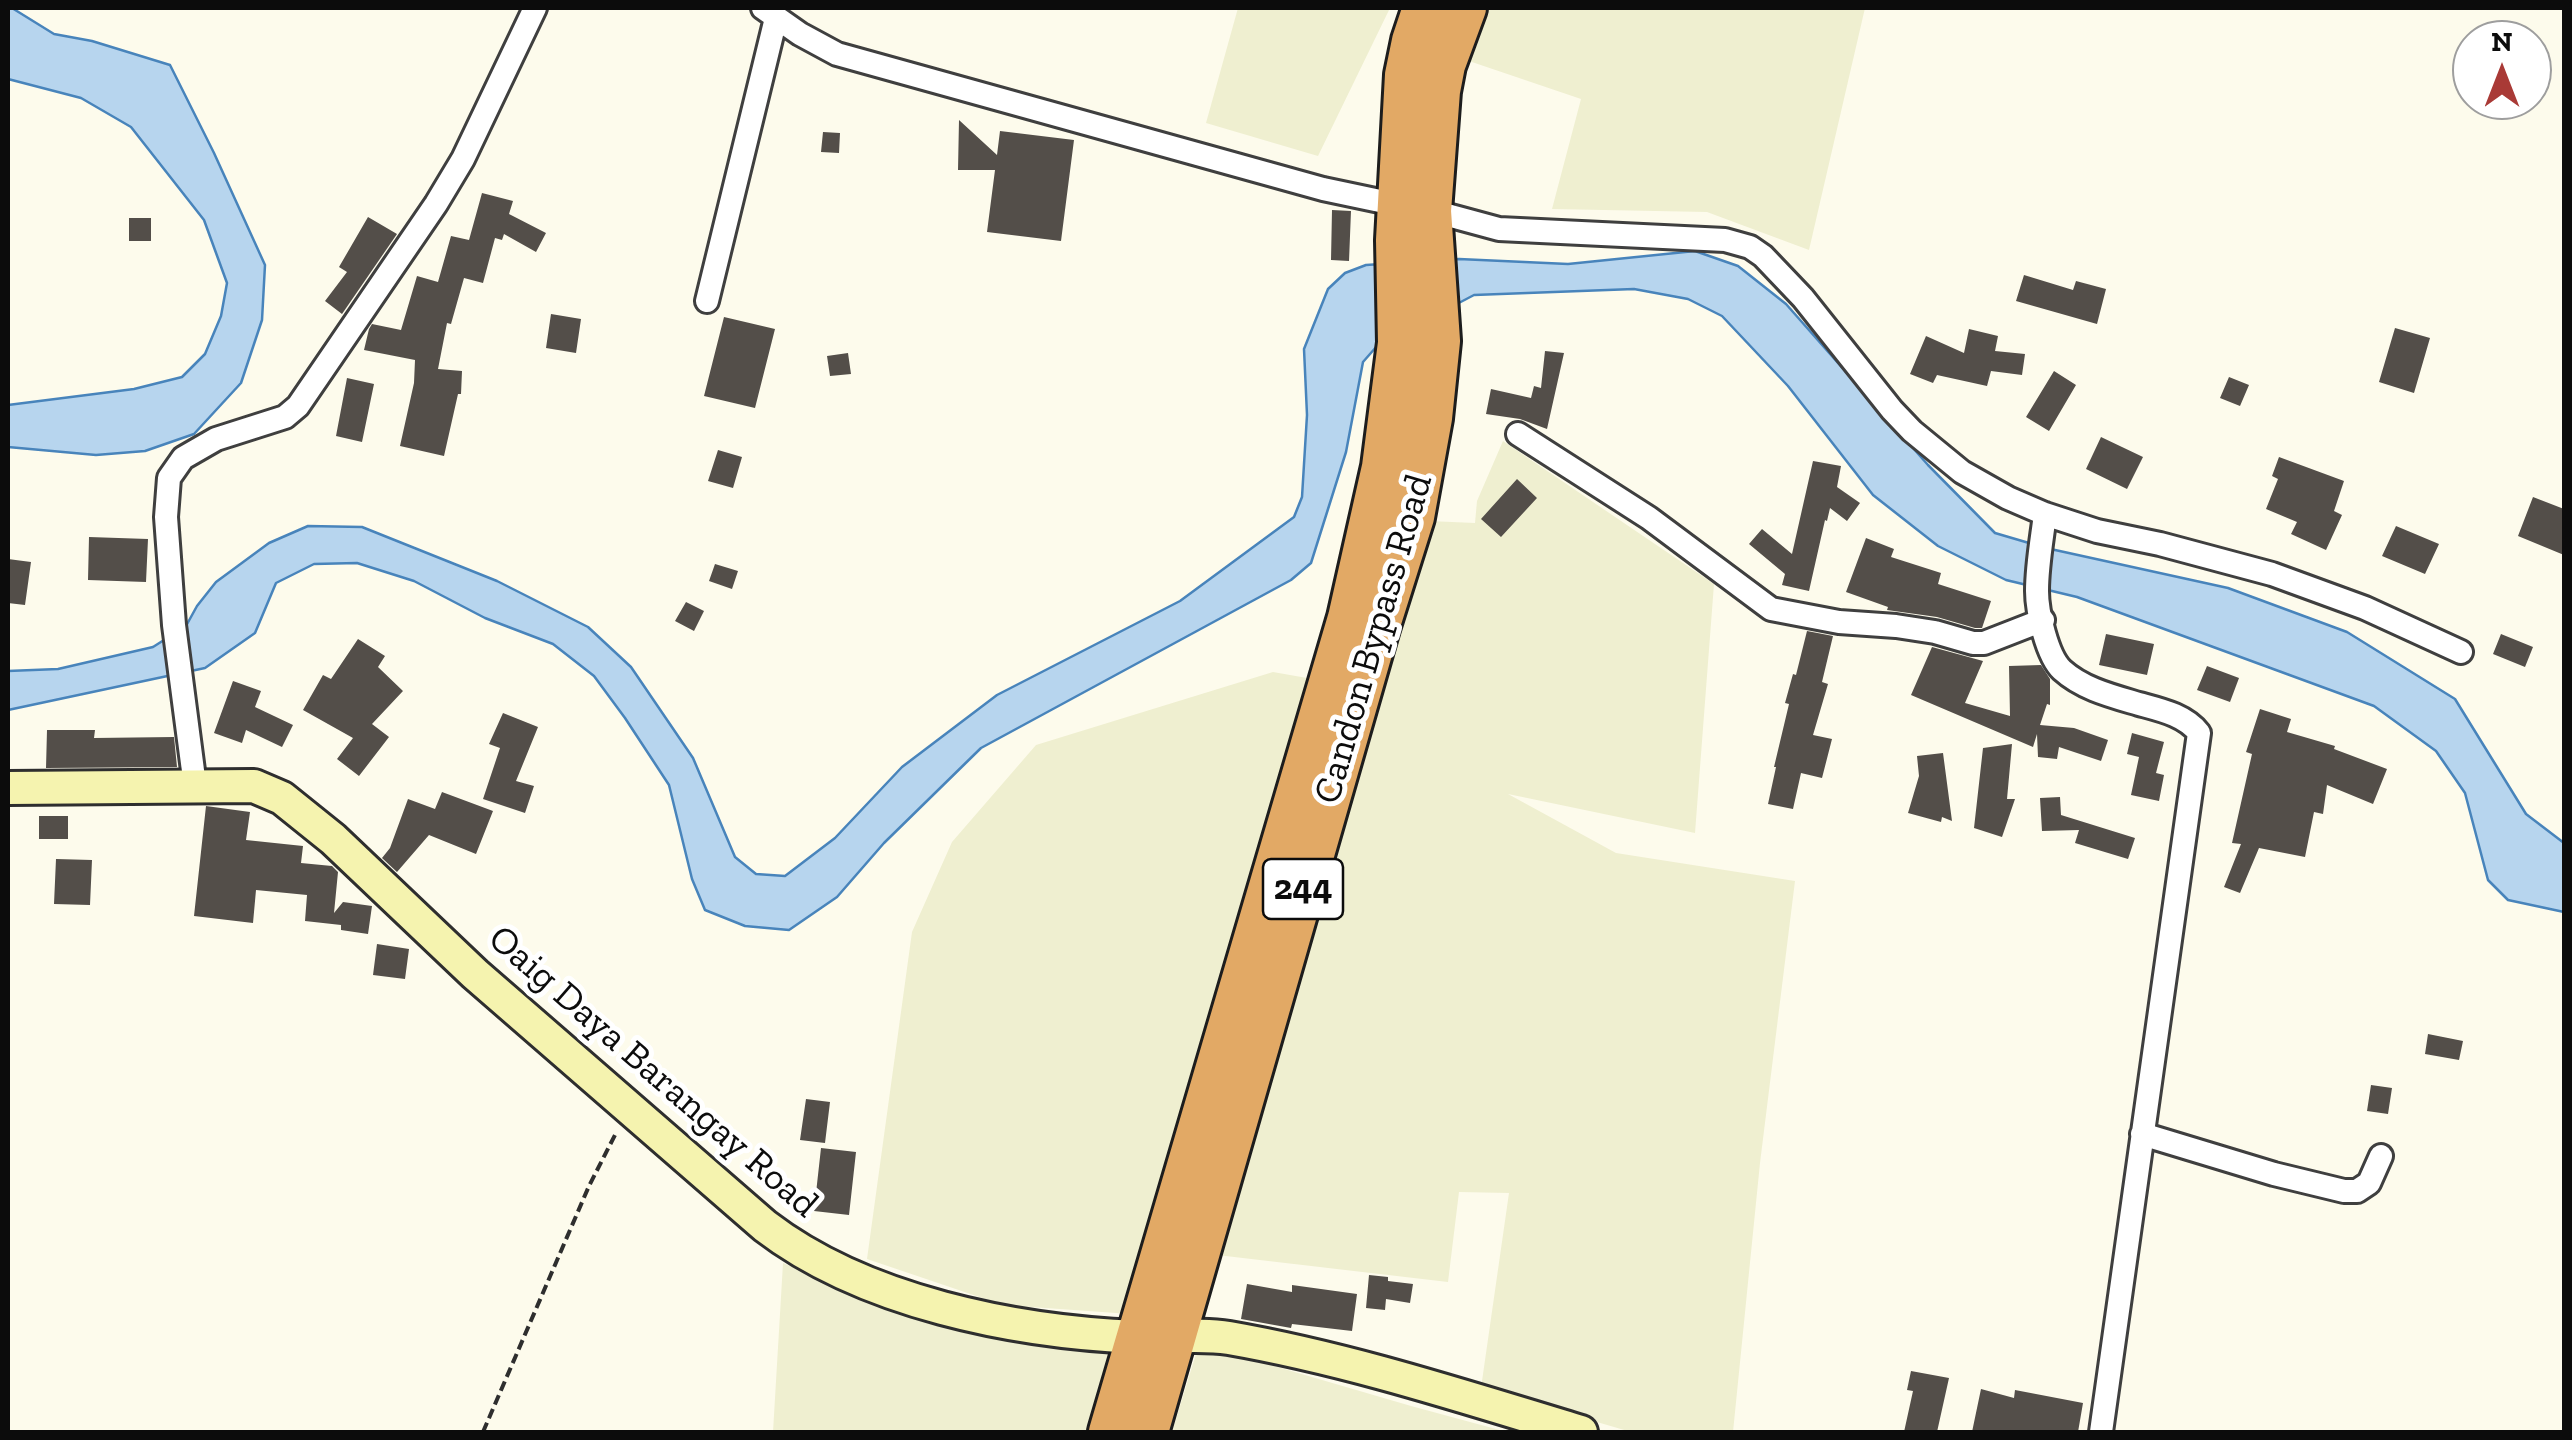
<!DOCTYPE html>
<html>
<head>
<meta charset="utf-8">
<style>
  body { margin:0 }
  #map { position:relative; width:2572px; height:1440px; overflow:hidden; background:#fdfbec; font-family:"Zilla Slab",serif }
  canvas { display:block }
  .frame { position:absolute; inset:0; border:10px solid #0c0c0c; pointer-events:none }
  .north { position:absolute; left:2452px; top:20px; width:100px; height:100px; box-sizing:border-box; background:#fff; border:2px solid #9e9e9e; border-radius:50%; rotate:0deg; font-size:28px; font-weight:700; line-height:40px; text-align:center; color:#0c0c0c }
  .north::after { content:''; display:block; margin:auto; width:35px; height:45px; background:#a93a36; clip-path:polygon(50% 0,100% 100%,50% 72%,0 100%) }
</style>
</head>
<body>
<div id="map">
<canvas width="2572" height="1440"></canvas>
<div class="frame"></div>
<div class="north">N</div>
</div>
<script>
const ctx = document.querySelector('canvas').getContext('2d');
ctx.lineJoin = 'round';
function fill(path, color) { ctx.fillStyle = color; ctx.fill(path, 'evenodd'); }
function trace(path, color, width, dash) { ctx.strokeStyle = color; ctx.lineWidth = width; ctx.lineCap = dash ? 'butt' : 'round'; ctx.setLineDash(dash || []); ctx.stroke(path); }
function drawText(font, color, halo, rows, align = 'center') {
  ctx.font = font + ' "Zilla Slab",serif'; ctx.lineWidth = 10; ctx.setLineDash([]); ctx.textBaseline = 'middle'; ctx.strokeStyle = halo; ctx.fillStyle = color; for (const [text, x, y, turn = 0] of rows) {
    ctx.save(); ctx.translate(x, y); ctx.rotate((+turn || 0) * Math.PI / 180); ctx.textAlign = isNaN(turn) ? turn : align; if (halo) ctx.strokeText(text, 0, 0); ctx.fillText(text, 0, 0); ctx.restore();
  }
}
fill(new Path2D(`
  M 1238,8 L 1390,8 L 1318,156 L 1206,123 Z
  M 1485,8 L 1865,8 L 1809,250 L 1707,212 L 1552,209 L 1581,99 L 1466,60 Z
  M 1503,441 L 1714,584 L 1695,833 L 1508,794 L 1616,853 L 1795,881 L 1760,1163 L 1733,1432 L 1631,1432 L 1481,1388 L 1509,1193 L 1459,1192 L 1448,1282 L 1217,1255 L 1379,706 L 1429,521 L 1475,523 L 1477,501 Z
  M 1273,672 L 1307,678 L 1232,956 L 1130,1314 L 1003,1305 L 867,1259 L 912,932 L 952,842 L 1036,745 Z
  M 783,1263 L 891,1309 L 1116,1346 L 1092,1432 L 773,1432 Z
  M 1199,1344 L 1411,1406 L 1507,1432 L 1172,1432 Z`), '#efefd0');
const water = new Path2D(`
  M 8,8 L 12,8 L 54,34 L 92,41 L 170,65 L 214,153 L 265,265 L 262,320 L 241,383 L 194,434 L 145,451 L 96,455 L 8,447 L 8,405 L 134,389 L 182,377 L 205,354 L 221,316 L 227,283 L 204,220 L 131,127 L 81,98 L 8,79 Z
  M 1695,251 L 1738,266 L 1786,304 L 1928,465 L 1995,533 L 2046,548 L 2228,588 L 2347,632 L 2455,699 L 2526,814 L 2564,843 L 2564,912 L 2508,900 L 2488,880 L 2465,793 L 2436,751 L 2374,706 L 2077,597 L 2006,580 L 1938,546 L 1873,495 L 1788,386 L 1722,316 L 1688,299 L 1634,289 L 1474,295 L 1377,346 L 1363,362 L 1346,452 L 1311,563 L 1291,580 L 981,748 L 884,843 L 837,897 L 789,930 L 745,926 L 705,910 L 692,879 L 669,785 L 625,718 L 594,676 L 553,644 L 485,618 L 414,581 L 357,563 L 314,564 L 276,583 L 255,633 L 205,668 L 8,710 L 8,671 L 58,669 L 153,647 L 186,626 L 197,606 L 216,582 L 269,543 L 308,526 L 362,527 L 497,581 L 588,627 L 631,667 L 693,758 L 735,857 L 756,874 L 785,876 L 835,838 L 902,767 L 997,695 L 1180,601 L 1294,517 L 1302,497 L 1307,415 L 1304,349 L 1328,289 L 1345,273 L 1366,265 L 1459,259 L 1568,264 Z`);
fill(water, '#b7d5ee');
trace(water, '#4884bb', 2.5);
fill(new Path2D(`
  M 959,120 L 997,155 L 1000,131 L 1074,140 L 1061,241 L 987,232 L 995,170 L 958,170 Z
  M 823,132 L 840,133 L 839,153 L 821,152 Z
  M 482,193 L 513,201 L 509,214 L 546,233 L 536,252 L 504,234 L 502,240 L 495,238 L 483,283 L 464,278 L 451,324 L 447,323 L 438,369 L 462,371 L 461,394 L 458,394 L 444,456 L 400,446 L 414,383 L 415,360 L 364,350 L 369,329 L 372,324 L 401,330 L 417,276 L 438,282 L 451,236 L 469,240 Z
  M 1332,210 L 1351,211 L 1349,261 L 1331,260 Z
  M 368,217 L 397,234 L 342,314 L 325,301 L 347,272 L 339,267 Z
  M 129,218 L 151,218 L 151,241 L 129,241 Z
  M 2024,275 L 2073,290 L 2076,281 L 2106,289 L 2097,324 L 2016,301 Z
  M 551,314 L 581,319 L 576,353 L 546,348 Z
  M 724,317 L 775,329 L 755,408 L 704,396 Z
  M 2395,328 L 2430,338 L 2414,393 L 2379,382 Z
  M 1969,329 L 1998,336 L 1995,351 L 2025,354 L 2022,375 L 1991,371 L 1987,386 L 1937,375 L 1933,383 L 1910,374 L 1926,336 L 1964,353 Z
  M 1545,351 L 1564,353 L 1547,429 L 1520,419 L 1486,414 L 1491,389 L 1531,398 L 1534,386 L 1541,388 Z
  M 848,353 L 851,374 L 830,376 L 827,356 Z
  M 2054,371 L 2076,385 L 2049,431 L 2026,417 Z
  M 2229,377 L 2249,385 L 2240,406 L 2220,398 Z
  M 347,378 L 374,384 L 362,442 L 336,436 Z
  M 2101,437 L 2143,457 L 2127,489 L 2086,469 Z
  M 718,450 L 742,457 L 733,488 L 708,481 Z
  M 2279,457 L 2344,481 L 2334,511 L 2342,515 L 2326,550 L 2291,534 L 2297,522 L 2266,509 L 2278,479 L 2272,476 Z
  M 1813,461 L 1841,466 L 1837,487 L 1860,503 L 1847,521 L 1830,508 L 1827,521 L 1825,520 L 1809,591 L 1782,585 L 1785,574 L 1749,544 L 1762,529 L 1792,554 Z
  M 1517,479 L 1537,498 L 1501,537 L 1481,519 Z
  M 2533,497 L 2564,509 L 2564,555 L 2518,536 Z
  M 2396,526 L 2439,544 L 2425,574 L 2382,556 Z
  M 89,537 L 148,539 L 146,582 L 88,580 Z
  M 1866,538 L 1894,549 L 1891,557 L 1941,573 L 1938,584 L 1991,601 L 1982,628 L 1975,628 L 1937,617 L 1887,610 L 1888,607 L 1846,592 Z
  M 8,559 L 31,562 L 25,605 L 8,603 Z
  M 715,564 L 738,571 L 732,589 L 709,581 Z
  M 686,602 L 704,611 L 694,631 L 675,621 Z
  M 1807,631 L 1833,636 L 1822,682 L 1828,684 L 1813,735 L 1832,739 L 1822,778 L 1801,773 L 1793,809 L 1768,804 L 1776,767 L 1774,767 L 1789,704 L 1785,703 L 1793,674 L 1796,675 Z
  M 2106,634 L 2154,644 L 2147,675 L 2099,665 Z
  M 2501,634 L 2533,647 L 2525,667 L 2493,654 Z
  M 358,639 L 385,656 L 378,667 L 403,691 L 372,724 L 389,737 L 359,776 L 337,759 L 353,738 L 303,710 L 323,675 L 331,679 Z
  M 1932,647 L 1983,661 L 1965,703 L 2010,716 L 2009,666 L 2041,665 L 2050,679 L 2050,705 L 2047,704 L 2040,725 L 2074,728 L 2108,740 L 2101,761 L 2059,747 L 2057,759 L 2038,757 L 2037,734 L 2033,747 L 1911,695 Z
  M 2207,666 L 2239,678 L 2230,702 L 2197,690 Z
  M 233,681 L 261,691 L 255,707 L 293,725 L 282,747 L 246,730 L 242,743 L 214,733 Z
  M 2260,709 L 2291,719 L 2287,732 L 2335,746 L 2334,749 L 2387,769 L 2373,804 L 2327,785 L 2323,814 L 2314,812 L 2305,857 L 2259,848 L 2240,893 L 2224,887 L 2241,844 L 2232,843 L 2252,754 L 2246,752 Z
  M 503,713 L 538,727 L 516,781 L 534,786 L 525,813 L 483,799 L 500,748 L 489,744 Z
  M 47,730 L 95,730 L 94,738 L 174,737 L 177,767 L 46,768 Z
  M 2132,733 L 2164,742 L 2156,773 L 2164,775 L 2159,801 L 2131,795 L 2139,757 L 2127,754 Z
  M 2012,744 L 2007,799 L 2015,799 L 2002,837 L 1974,828 L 1983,748 Z
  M 1943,753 L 1952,821 L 1942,817 L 1941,822 L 1908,813 L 1919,776 L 1917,756 Z
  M 442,792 L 493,811 L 476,854 L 429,835 L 397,872 L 382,858 L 390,848 L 408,799 L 435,809 Z
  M 2060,797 L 2061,815 L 2135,838 L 2128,859 L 2075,843 L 2079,830 L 2042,831 L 2040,798 Z
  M 206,806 L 250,812 L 246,840 L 303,846 L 301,863 L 332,866 L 338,872 L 334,913 L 343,902 L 372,906 L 368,934 L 341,930 L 341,925 L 305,921 L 307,895 L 256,890 L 253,923 L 194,916 Z
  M 39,816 L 68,816 L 68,839 L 39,839 Z
  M 56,859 L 92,860 L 90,905 L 54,904 Z
  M 377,944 L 409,949 L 405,979 L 373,975 Z
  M 2428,1034 L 2463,1041 L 2459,1060 L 2425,1054 Z
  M 2371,1085 L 2392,1088 L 2388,1114 L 2367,1111 Z
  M 806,1099 L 830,1102 L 825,1143 L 800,1140 Z
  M 821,1148 L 856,1152 L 849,1215 L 814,1211 Z
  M 1369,1275 L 1388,1277 L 1388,1281 L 1413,1284 L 1410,1303 L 1386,1299 L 1385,1310 L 1366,1308 Z
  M 1247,1284 L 1292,1292 L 1292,1285 L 1357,1294 L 1352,1331 L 1292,1324 L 1291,1328 L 1241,1319 Z
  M 1911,1371 L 1949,1378 L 1937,1432 L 1904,1432 L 1913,1391 L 1907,1390 Z
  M 1981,1389 L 2014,1398 L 2015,1390 L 2083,1403 L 2078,1432 L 1972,1432 Z`), '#534e49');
const street = new Path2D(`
  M 763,8 L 800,34 L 837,54 L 1323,189 L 1451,216 L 1499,229 L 1725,240 L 1750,247 L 1763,256 L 1803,298 L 1892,410 L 1912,431 L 1962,472 L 2008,498 L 2045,514 L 2097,531 L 2160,544 L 2272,574 L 2365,608 L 2461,652
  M 707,301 L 776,18
  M 1518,434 L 1649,518 L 1771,609 L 1839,622 L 1896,626 L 1935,632 L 1973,643 L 1984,643 L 2043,620
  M 2045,514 C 2042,539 2037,565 2037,591 C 2037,611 2047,656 2062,670 C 2083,689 2112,696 2139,704 C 2161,710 2185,715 2199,733 L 2101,1432
  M 195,786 L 174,625 L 166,517 L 169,478 L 183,458 L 216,439 L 285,417 L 298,406 L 436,204 L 463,159 L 535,8
  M 2142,1134 L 2274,1174 L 2344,1191 L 2357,1191 L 2369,1183 L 2381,1156`);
const secondary = new Path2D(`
  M 8,788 L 254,786 L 282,798 L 333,839 L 475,974 L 765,1226 C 864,1302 1015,1332 1138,1337 C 1169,1338 1199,1333 1229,1338 C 1349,1359 1465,1397 1581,1432`);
const highway = new Path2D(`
  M 1110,1432 L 1349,618 L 1383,467 L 1399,343 L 1397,240 L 1406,75 L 1413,41 L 1424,8
  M 1147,1432 L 1378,628 L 1413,517 L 1431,418 L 1439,341 L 1430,211 L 1439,91 L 1444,65 L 1465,8`);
trace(street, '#3f3f3f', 28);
trace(secondary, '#2e2e2e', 38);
trace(highway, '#1d1d1d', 48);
trace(new Path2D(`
  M 483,1432 L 589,1186 L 615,1135`), '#2e2e2e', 4, [10, 5]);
trace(street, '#fff', 22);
trace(secondary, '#f5f3af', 32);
trace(highway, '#e2a965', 42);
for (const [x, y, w] of [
  [1303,889,80]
]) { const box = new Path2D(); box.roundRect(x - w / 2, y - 30, w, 60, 8); ctx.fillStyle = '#fff'; ctx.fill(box); trace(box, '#0c0c0c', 2.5); }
drawText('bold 35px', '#0c0c0c', null, [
  ["244",1303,889]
]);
drawText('38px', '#0c0c0c', '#fff', [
  ["Candon Bypass Road",1374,639,-74],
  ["Oaig Daya Barangay Road",653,1072,41]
]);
</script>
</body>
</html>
